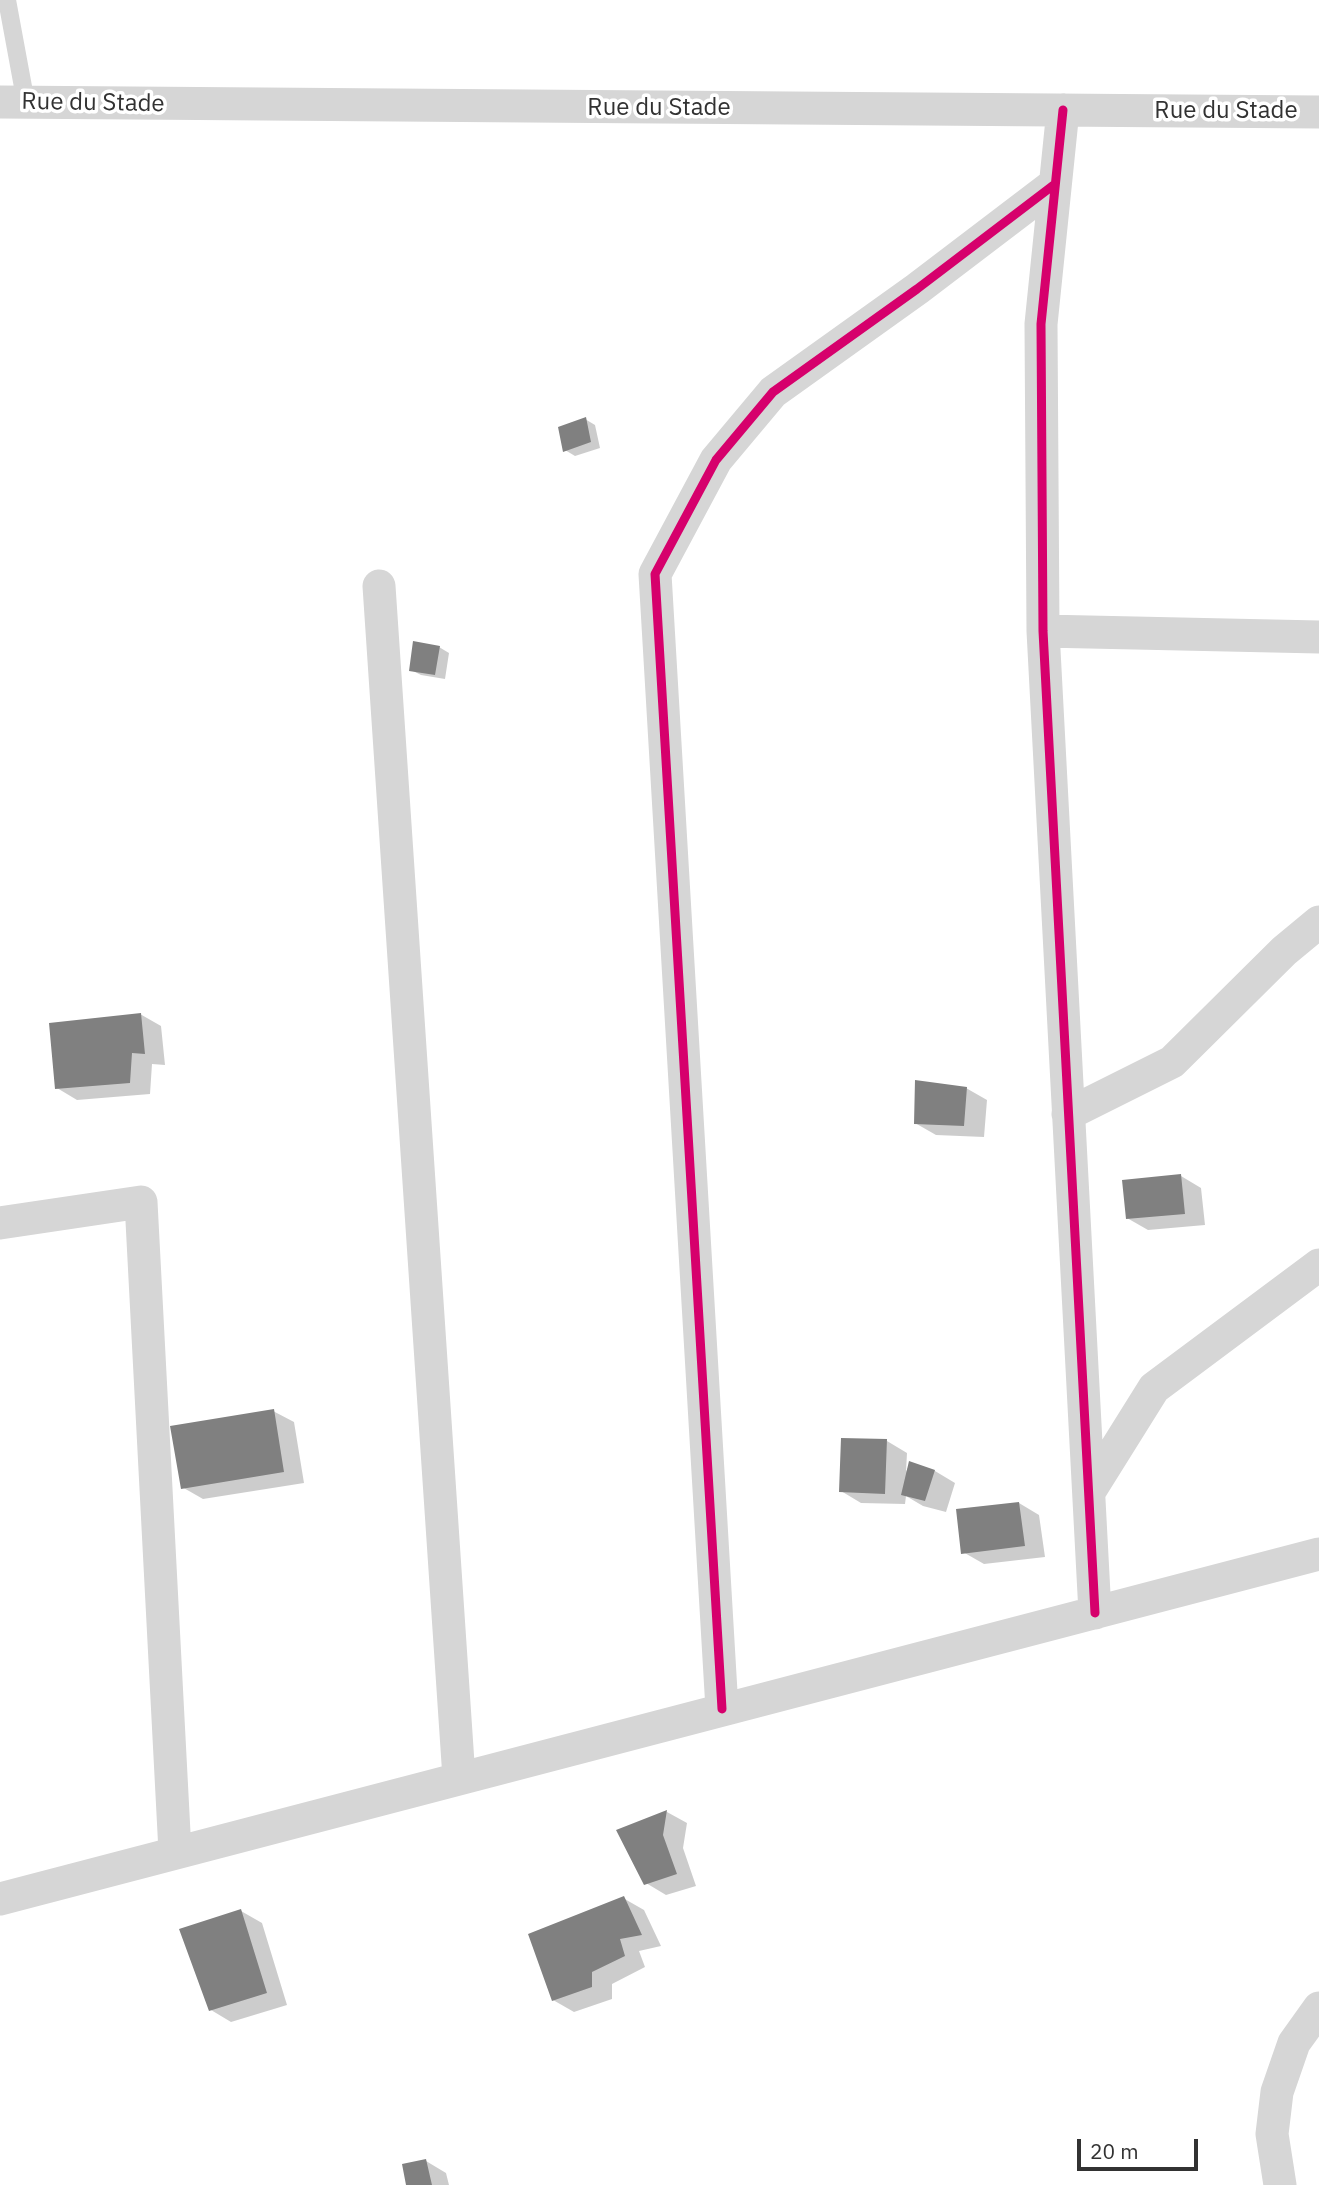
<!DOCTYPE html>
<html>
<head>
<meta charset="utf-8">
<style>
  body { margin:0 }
  #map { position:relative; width:1319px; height:2185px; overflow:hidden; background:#fff; font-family:"IBM Plex Sans",sans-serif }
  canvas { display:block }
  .scale { position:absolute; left:1077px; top:2139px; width:121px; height:32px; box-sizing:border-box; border:4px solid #323232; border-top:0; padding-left:9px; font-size:21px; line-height:24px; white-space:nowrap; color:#323232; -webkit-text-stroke:5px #fff; paint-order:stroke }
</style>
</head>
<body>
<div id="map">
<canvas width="1319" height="2185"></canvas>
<div class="scale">20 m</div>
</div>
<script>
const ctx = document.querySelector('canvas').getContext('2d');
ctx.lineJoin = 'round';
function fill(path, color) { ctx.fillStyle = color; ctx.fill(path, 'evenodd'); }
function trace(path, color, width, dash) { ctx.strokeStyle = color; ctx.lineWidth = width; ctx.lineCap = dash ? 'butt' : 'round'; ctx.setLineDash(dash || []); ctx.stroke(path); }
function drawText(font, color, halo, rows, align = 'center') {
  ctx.font = font + ' "IBM Plex Sans",sans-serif'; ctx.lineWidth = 7; ctx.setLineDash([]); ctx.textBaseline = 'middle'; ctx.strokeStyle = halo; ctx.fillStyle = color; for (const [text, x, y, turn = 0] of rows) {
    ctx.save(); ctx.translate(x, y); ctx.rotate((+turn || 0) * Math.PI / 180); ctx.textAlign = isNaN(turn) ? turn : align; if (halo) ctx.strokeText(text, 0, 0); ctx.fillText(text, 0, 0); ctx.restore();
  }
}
fill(new Path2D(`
  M 585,419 L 595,425 L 600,448 L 575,456 L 565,450 Z
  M 439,647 L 449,653 L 445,679 L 421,675 L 411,670 Z
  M 140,1014 L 161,1026 L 165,1065 L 152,1064 L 150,1094 L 77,1100 L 57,1088 Z
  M 966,1088 L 987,1100 L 984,1137 L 936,1135 L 915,1123 Z
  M 1181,1176 L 1201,1188 L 1205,1225 L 1148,1230 L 1127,1218 Z
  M 273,1411 L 294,1422 L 304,1483 L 203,1499 L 182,1487 Z
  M 887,1441 L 907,1453 L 906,1472 L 910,1463 L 935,1471 L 955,1483 L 946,1512 L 923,1506 L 906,1496 L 905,1504 L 861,1503 L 841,1491 Z
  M 1019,1503 L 1039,1515 L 1045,1557 L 984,1564 L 963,1552 Z
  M 667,1812 L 687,1823 L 683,1848 L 696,1886 L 666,1895 L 646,1883 L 619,1830 Z
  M 623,1898 L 644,1910 L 661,1946 L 639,1951 L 645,1967 L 612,1984 L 612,1999 L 574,2012 L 553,2000 Z
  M 241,1911 L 262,1923 L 287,2005 L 231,2022 L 211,2010 Z
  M 426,2161 L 446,2173 L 449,2185 L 408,2185 Z`), '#0003');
fill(new Path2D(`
  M 586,417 L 591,442 L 563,452 L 558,427 Z
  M 413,641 L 440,646 L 435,675 L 409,671 Z
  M 141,1013 L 145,1054 L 132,1053 L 130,1083 L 55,1089 L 49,1023 Z
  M 915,1080 L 967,1087 L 964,1126 L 914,1124 Z
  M 1181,1174 L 1185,1214 L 1126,1219 L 1122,1180 Z
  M 274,1409 L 284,1472 L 181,1489 L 170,1426 Z
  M 841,1438 L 887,1439 L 885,1494 L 839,1492 Z
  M 909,1461 L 935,1470 L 925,1501 L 901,1495 Z
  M 1019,1502 L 1025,1546 L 961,1554 L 956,1509 Z
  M 667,1810 L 663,1835 L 677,1874 L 644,1885 L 616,1830 Z
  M 624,1896 L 642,1935 L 620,1939 L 625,1956 L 592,1972 L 592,1987 L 552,2001 L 528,1934 Z
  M 241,1909 L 267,1993 L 209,2011 L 179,1929 Z
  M 426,2159 L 432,2185 L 406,2185 L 402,2164 Z`), '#808080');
trace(new Path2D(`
  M 7,0 L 26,103`), '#d6d6d6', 18);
trace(new Path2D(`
  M 0,102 L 1319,112
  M 1063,110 L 1041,324 L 1043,631 L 1095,1613
  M 379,586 L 459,1778
  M 1043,631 L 1319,637
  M 1068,1114 L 1172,1062 L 1284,951 L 1319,922
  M 0,1223 L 141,1202 L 175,1852
  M 1089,1492 L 1154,1388 L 1319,1265
  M 722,1709 L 655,574 L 716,460 L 773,392 L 917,289 L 1055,184
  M 0,1899 L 1319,1554
  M 1280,2185 L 1272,2134 L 1277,2092 L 1294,2043 L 1319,2008`), '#d6d6d6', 33);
trace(new Path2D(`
  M 1063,110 L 1041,324 L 1043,631 L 1095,1613
  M 722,1709 L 655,574 L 716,460 L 773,392 L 917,289 L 1055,184`), '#d6006c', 9);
drawText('24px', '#323232', '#fff', [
  ["Rue du Stade",93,103,1],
  ["Rue du Stade",659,108],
  ["Rue du Stade",1226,111]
]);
</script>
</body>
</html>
